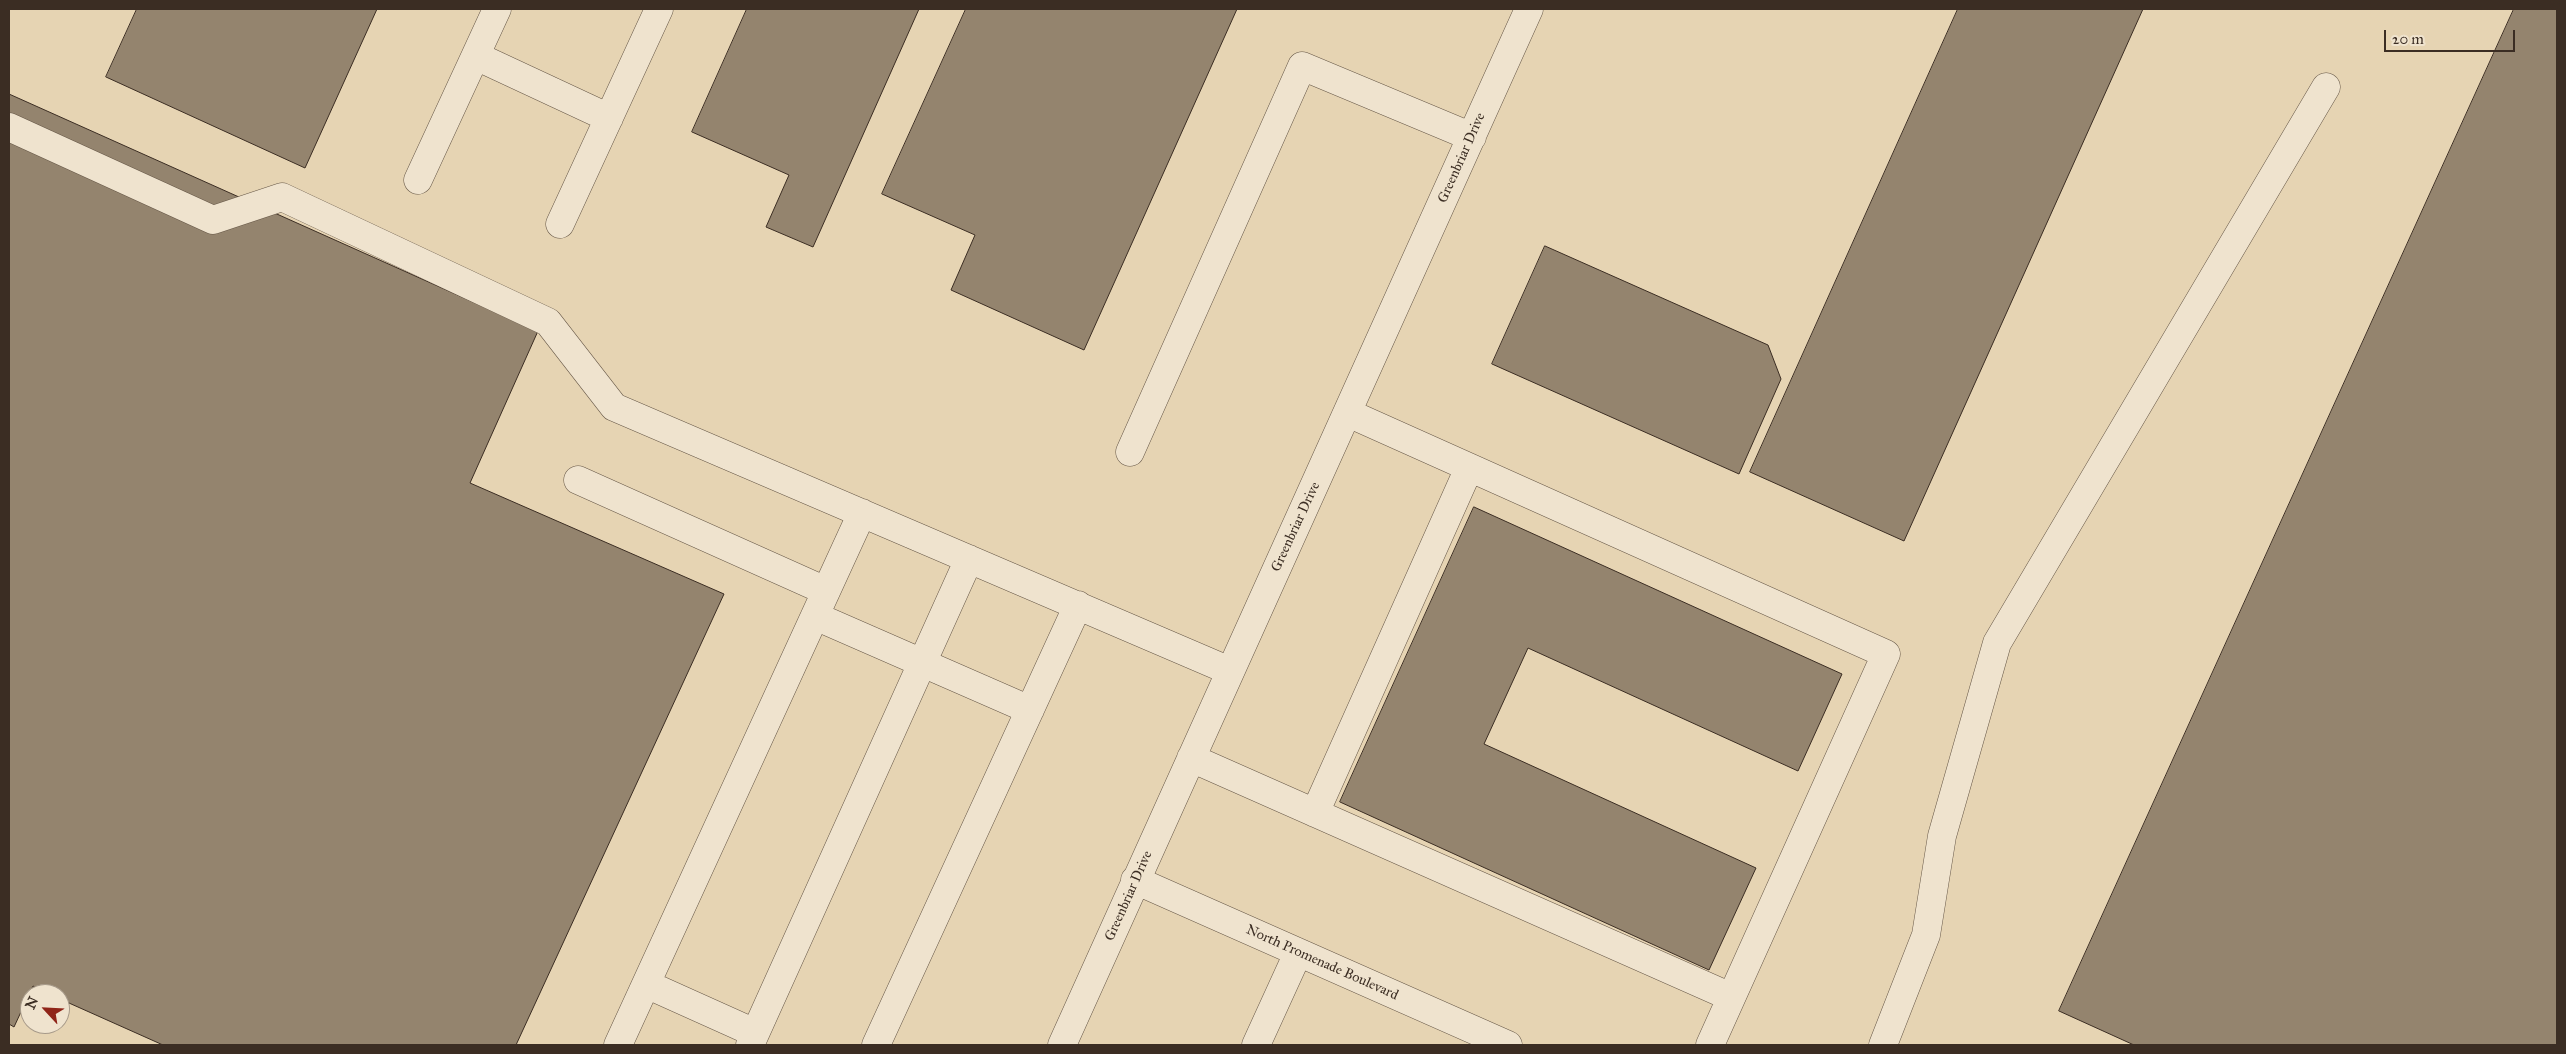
<!DOCTYPE html>
<html>
<head>
<meta charset="utf-8">
<style>
  body { margin:0 }
  #map { position:relative; width:2566px; height:1054px; overflow:hidden; background:#e6d4b3; font-family:"IM FELL Great Primer",serif }
  canvas { display:block }
  .frame { position:absolute; inset:0; border:10px solid #3b2d23; pointer-events:none }
  .north { position:absolute; left:20px; top:984px; width:50px; height:50px; box-sizing:border-box; background:#efe3ce; border:1px solid #a79a8a; border-radius:50%; rotate:295deg; font-size:14px; font-weight:700; line-height:20px; text-align:center; color:#3b2d23 }
  .north::after { content:''; display:block; margin:auto; width:18px; height:22px; background:#8f2418; clip-path:polygon(50% 0,100% 100%,50% 72%,0 100%) }
  .scale { position:absolute; left:2384px; top:30px; width:131px; height:22px; box-sizing:border-box; border:2px solid #3b2d23; border-top:0; padding-left:6px; font-size:15px; line-height:18px; white-space:nowrap; color:#3b2d23; -webkit-text-stroke:4px #efe3ce; paint-order:stroke }
</style>
</head>
<body>
<div id="map">
<canvas width="2566" height="1054"></canvas>
<div class="frame"></div>
<div class="north">N</div>
<div class="scale">20 m</div>
</div>
<script>
const ctx = document.querySelector('canvas').getContext('2d');
ctx.lineJoin = 'round';
function fill(path, color) { ctx.fillStyle = color; ctx.fill(path, 'evenodd'); }
function trace(path, color, width, dash) { ctx.strokeStyle = color; ctx.lineWidth = width; ctx.lineCap = dash ? 'butt' : 'round'; ctx.setLineDash(dash || []); ctx.stroke(path); }
function drawText(font, color, halo, rows, align = 'center') {
  ctx.font = font + ' "IM FELL Great Primer",serif'; ctx.lineWidth = 4; ctx.setLineDash([]); ctx.textBaseline = 'middle'; ctx.strokeStyle = halo; ctx.fillStyle = color; for (const [text, x, y, turn = 0] of rows) {
    ctx.save(); ctx.translate(x, y); ctx.rotate((+turn || 0) * Math.PI / 180); ctx.textAlign = isNaN(turn) ? turn : align; if (halo) ctx.strokeText(text, 0, 0); ctx.fillText(text, 0, 0); ctx.restore();
  }
}
const building = new Path2D(`
  M 137,9 L 377,9 L 305,168 L 106,77 Z
  M 747,9 L 919,9 L 813,247 L 766,227 L 789,175 L 692,132 Z
  M 966,9 L 1237,9 L 1084,350 L 951,290 L 975,235 L 882,194 Z
  M 1958,9 L 2143,9 L 1904,541 L 1750,472 Z
  M 2514,9 L 2557,9 L 2557,1045 L 2134,1045 L 2059,1011 Z
  M 9,94 L 538,331 L 470,483 L 724,594 L 516,1045 L 163,1045 L 60,999 L 60,994 L 49,994 L 33,986 L 14,1027 L 9,1024 Z
  M 1545,246 L 1768,345 L 1781,379 L 1739,474 L 1492,364 Z
  M 1474,507 L 1842,674 L 1798,771 L 1528,648 L 1484,744 L 1756,868 L 1709,970 L 1340,802 Z`);
fill(building, '#94846e');
trace(building, '#3b2d23', 1);
const minor = new Path2D(`
  M 476,56 L 609,118
  M 9,127 L 213,220 L 282,197 L 548,322 L 614,407 L 1230,671
  M 418,180 L 497,9
  M 560,224 L 659,9
  M 1348,413 L 1886,654 L 1710,1045
  M 1130,452 L 1302,66 L 1472,137
  M 578,480 L 826,591
  M 815,616 L 1030,710
  M 1191,758 L 1731,997
  M 1315,813 L 1469,468
  M 1135,880 L 1508,1045
  M 646,984 L 755,1033
  M 618,1045 L 862,513
  M 750,1045 L 969,559
  M 876,1045 L 1078,605
  M 1062,1045 C 1216,699 1375,355 1529,9
  M 1256,1045 L 1298,953
  M 1883,1045 L 1926,935 L 1942,836 L 1997,643 L 2326,87`);
trace(minor, '#665747', 29);
trace(minor, '#efe3ce', 28);
drawText('14px', '#3b2d23', '#efe3ce', [
  ["Greenbriar Drive",1462,158,-66],
  ["Greenbriar Drive",1296,527,-65],
  ["Greenbriar Drive",1129,896,-66],
  ["North Promenade Boulevard",1322,963,24]
]);
</script>
</body>
</html>
